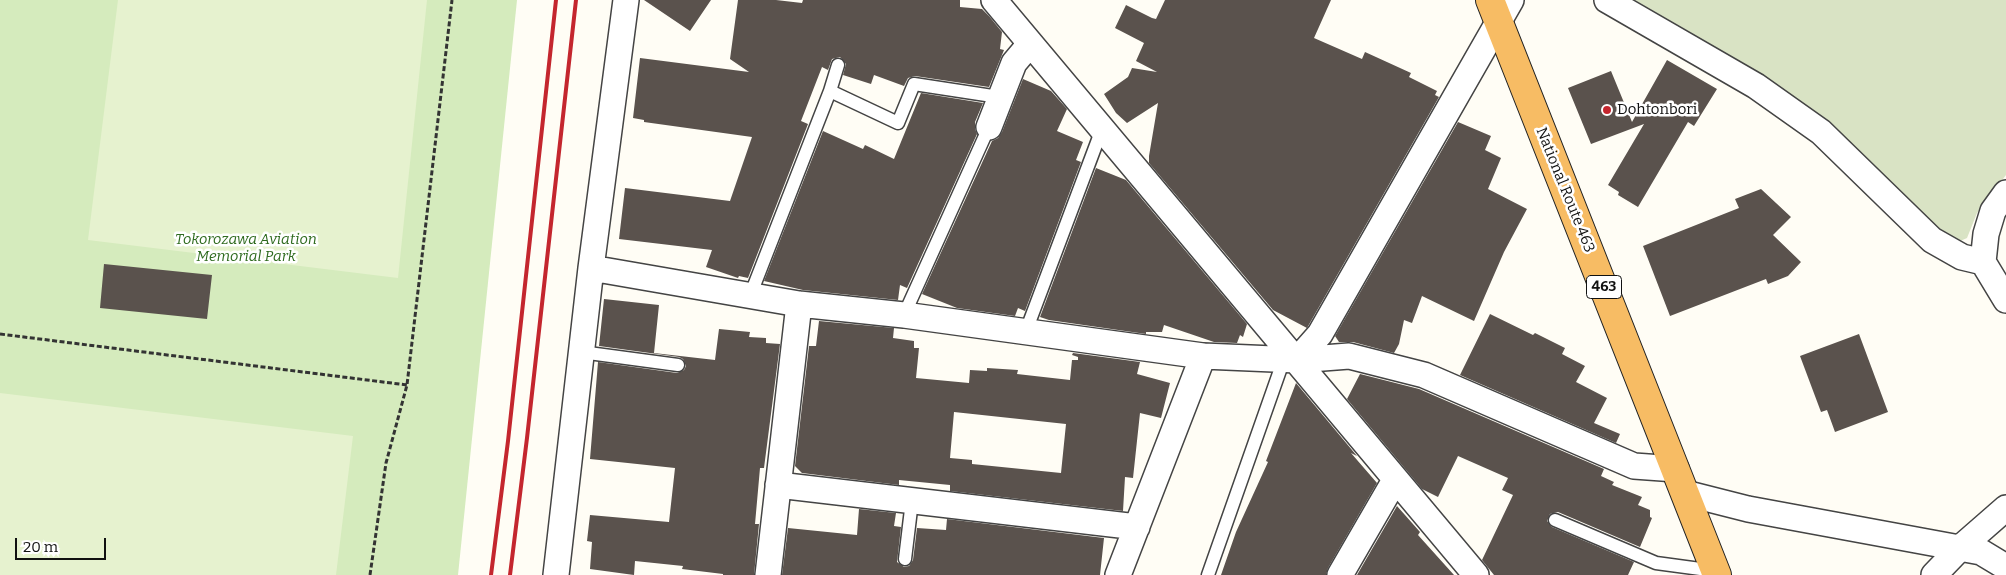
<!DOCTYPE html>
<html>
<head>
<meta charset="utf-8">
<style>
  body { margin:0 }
  #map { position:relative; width:2006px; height:575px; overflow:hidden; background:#fffdf5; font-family:Bitter,serif }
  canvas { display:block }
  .scale { position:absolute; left:15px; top:538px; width:91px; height:22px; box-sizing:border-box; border:2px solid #111; border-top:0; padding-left:6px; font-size:15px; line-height:18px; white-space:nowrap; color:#111; -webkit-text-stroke:4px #fff; paint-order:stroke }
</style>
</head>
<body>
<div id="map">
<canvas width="2006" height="575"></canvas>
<div class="scale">20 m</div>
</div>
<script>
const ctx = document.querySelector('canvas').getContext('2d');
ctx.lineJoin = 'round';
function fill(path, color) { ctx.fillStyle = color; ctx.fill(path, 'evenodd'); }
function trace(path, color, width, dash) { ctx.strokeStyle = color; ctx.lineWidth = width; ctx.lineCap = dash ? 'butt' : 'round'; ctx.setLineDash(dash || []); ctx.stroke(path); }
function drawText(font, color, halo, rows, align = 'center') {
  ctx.font = font + ' Bitter,serif'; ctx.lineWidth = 5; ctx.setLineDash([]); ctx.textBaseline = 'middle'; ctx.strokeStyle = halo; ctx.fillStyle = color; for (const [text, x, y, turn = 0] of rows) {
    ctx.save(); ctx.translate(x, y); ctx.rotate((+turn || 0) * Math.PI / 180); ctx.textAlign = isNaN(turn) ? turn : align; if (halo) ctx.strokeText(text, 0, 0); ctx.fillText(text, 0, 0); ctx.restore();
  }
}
fill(new Path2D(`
  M 0,0 L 517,0 L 458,575 L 0,575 Z`), '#d5ebbd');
fill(new Path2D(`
  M 1628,0 L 2006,0 L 2006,175 L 1977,213 L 1967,238 L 1958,242 L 1935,227 Z`), '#d9e3c4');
fill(new Path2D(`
  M 118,0 L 427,0 L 398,278 L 88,240 Z
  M 0,393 L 353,436 L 336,575 L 0,575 Z`), '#e6f2cf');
fill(new Path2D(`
  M 644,0 L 711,0 L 690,31 Z
  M 738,0 L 776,0 L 802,3 L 803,0 L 960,0 L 960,7 L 982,9 L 989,16 L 1002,32 L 1000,49 L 1004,50 L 989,87 L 915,76 L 908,78 L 904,86 L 874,75 L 871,84 L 843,75 L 846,64 L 840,57 L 832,59 L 828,70 L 822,67 L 801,121 L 808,124 L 748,278 L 739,276 L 738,278 L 706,267 L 712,250 L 619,239 L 625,188 L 730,201 L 752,137 L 644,122 L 644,120 L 633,118 L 640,58 L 749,72 L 730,59 Z
  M 1165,0 L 1331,0 L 1314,38 L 1362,59 L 1365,52 L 1411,73 L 1409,77 L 1437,91 L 1435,95 L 1439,97 L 1307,328 L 1273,310 L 1149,163 L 1149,156 L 1158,103 L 1127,123 L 1116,113 L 1104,94 L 1128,77 L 1132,68 L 1157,72 L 1136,61 L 1144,43 L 1115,28 L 1126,5 L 1152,18 L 1156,19 Z
  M 1667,60 L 1717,89 L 1694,126 L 1688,122 L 1638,207 L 1618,195 L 1619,192 L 1608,185 L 1644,124 L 1591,144 L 1568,88 L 1611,71 L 1632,122 Z
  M 1023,79 L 1051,91 L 1067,109 L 1057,131 L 1083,142 L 1076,160 L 1081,162 L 1025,311 L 1018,308 L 1015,316 L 957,308 L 922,294 L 992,141 L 998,138 L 1002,132 Z
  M 921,93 L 983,103 L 975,122 L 975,129 L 977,134 L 907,288 L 900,285 L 898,300 L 803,290 L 764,281 L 823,131 L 863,149 L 865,145 L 894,159 Z
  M 1458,122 L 1491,136 L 1485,150 L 1501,158 L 1488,189 L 1527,209 L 1504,252 L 1474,321 L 1422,296 L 1412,323 L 1404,320 L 1399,344 L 1394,353 L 1353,342 L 1339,342 L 1335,336 Z
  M 1096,168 L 1126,180 L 1247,324 L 1243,337 L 1240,335 L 1237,343 L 1214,342 L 1164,325 L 1162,332 L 1146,332 L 1146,334 L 1049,320 L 1040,317 Z
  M 1761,189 L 1791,217 L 1773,235 L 1801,262 L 1788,276 L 1768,284 L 1766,279 L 1670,316 L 1643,246 L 1739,208 L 1735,199 Z
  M 104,264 L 212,275 L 207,319 L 100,308 Z
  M 604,299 L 659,305 L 654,353 L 715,360 L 719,329 L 750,332 L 749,337 L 766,338 L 766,343 L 780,344 L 764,468 L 760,468 L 755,524 L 759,524 L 754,575 L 723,575 L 723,574 L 682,569 L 683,566 L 635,561 L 634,575 L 590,569 L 592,542 L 587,541 L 590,515 L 669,522 L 675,468 L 590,459 L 598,362 L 677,373 L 684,370 L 686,366 L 683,359 L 679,357 L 599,346 Z
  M 1490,314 L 1533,335 L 1535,333 L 1565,348 L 1562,354 L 1585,366 L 1576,382 L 1607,398 L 1594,423 L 1620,434 L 1616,443 L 1460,375 Z
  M 819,321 L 894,328 L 893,338 L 914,341 L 914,348 L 919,348 L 916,378 L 969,383 L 970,370 L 987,371 L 987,368 L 1018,370 L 1017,374 L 1070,380 L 1072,360 L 1078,360 L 1078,357 L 1072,355 L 1073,353 L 1140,362 L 1137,374 L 1170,383 L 1161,418 L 1140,413 L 1133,478 L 1125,477 L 1123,511 L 950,491 L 950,485 L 899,480 L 899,485 L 802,473 L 795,466 L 809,346 L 816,346 ZM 954,412 L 1066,424 L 1061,473 L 972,464 L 972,460 L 950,458 Z
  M 1859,334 L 1888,412 L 1835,432 L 1827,410 L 1821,412 L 1800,356 Z
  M 1360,374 L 1419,389 L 1604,469 L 1601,476 L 1614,482 L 1612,485 L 1642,497 L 1638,505 L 1650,510 L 1650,517 L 1652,518 L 1640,547 L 1558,512 L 1550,514 L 1547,521 L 1552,527 L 1634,562 L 1628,575 L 1494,575 L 1482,560 L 1513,495 L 1502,490 L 1508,478 L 1458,456 L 1438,497 L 1422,489 L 1347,399 Z
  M 1296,383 L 1357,456 L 1351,453 L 1377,483 L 1328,568 L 1326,575 L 1221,575 L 1236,532 L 1268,462 L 1266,461 Z
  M 1397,506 L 1420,532 L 1418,535 L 1454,575 L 1357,575 Z
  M 859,509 L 896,513 L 894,526 L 901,527 L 897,562 L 904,567 L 909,566 L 913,560 L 917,528 L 946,530 L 947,519 L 1104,538 L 1100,575 L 782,575 L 788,528 L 857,535 Z`), '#5a524d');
const service = new Path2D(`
  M 838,65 L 830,91 L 898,123 L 914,84 L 999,97
  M 750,296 L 830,91
  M 904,315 L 989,127
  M 1026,331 L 1102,129
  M 581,352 L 678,365
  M 1555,520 L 1656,563 L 1715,571
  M 905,559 L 912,501
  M 1208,575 L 1284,359`);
const minor = new Path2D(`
  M 994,0 L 1476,575
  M 1607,0 L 1756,86 L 1821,132 L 1932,240 L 1962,257 L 1983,262
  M 989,127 L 1014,63 L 1030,44
  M 2006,193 L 1993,211 L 1986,234 L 1983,262 L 2006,300
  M 591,268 L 799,304 L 904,315 L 1203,356
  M 1297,360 L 1320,334 L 1511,0
  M 778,485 L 1137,527
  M 1685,493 L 1748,509 L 1981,552 L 2006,567
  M 556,575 L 591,268 L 626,0
  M 768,575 L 799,304
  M 1118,575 L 1203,356 L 1297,360 L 1349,356 L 1424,375 L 1634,466 L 1676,469
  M 1340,575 L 1395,480
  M 1934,575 L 1959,549 L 2006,508`);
const trunk = new Path2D(`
  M 1490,0 L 1717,575`);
trace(service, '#444', 15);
trace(minor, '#444', 28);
trace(trunk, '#222', 30);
trace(new Path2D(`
  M 0,334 L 407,385
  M 370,575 L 386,463 L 407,385 L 452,0`), '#333', 3, [5, 2.5]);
trace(service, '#fff', 12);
trace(minor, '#fff', 25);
trace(trunk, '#f7bc64', 28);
trace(new Path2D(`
  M 491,575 L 508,441 L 556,0
  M 510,575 L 527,438 L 576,0`), '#c4262e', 4);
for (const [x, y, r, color] of [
  [1607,110,5,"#c4262e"]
]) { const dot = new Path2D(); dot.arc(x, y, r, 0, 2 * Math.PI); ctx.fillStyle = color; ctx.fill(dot); trace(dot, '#fff', 2); }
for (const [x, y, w] of [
  [1604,287,35]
]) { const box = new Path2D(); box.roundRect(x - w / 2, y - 11.5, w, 23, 4); ctx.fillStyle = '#fff'; ctx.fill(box); trace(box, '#111', 1); }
drawText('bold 14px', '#111', null, [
  ["463",1604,287]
]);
drawText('15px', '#111', '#fff', [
  ["Dohtonbori",1617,110]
], 'left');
drawText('15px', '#111', '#fff', [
  ["National Route 463",1565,190,68]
]);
drawText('italic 15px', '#2f6b1f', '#fff', [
  ["Tokorozawa Aviation",246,240],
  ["Memorial Park",246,257]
]);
</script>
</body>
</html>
